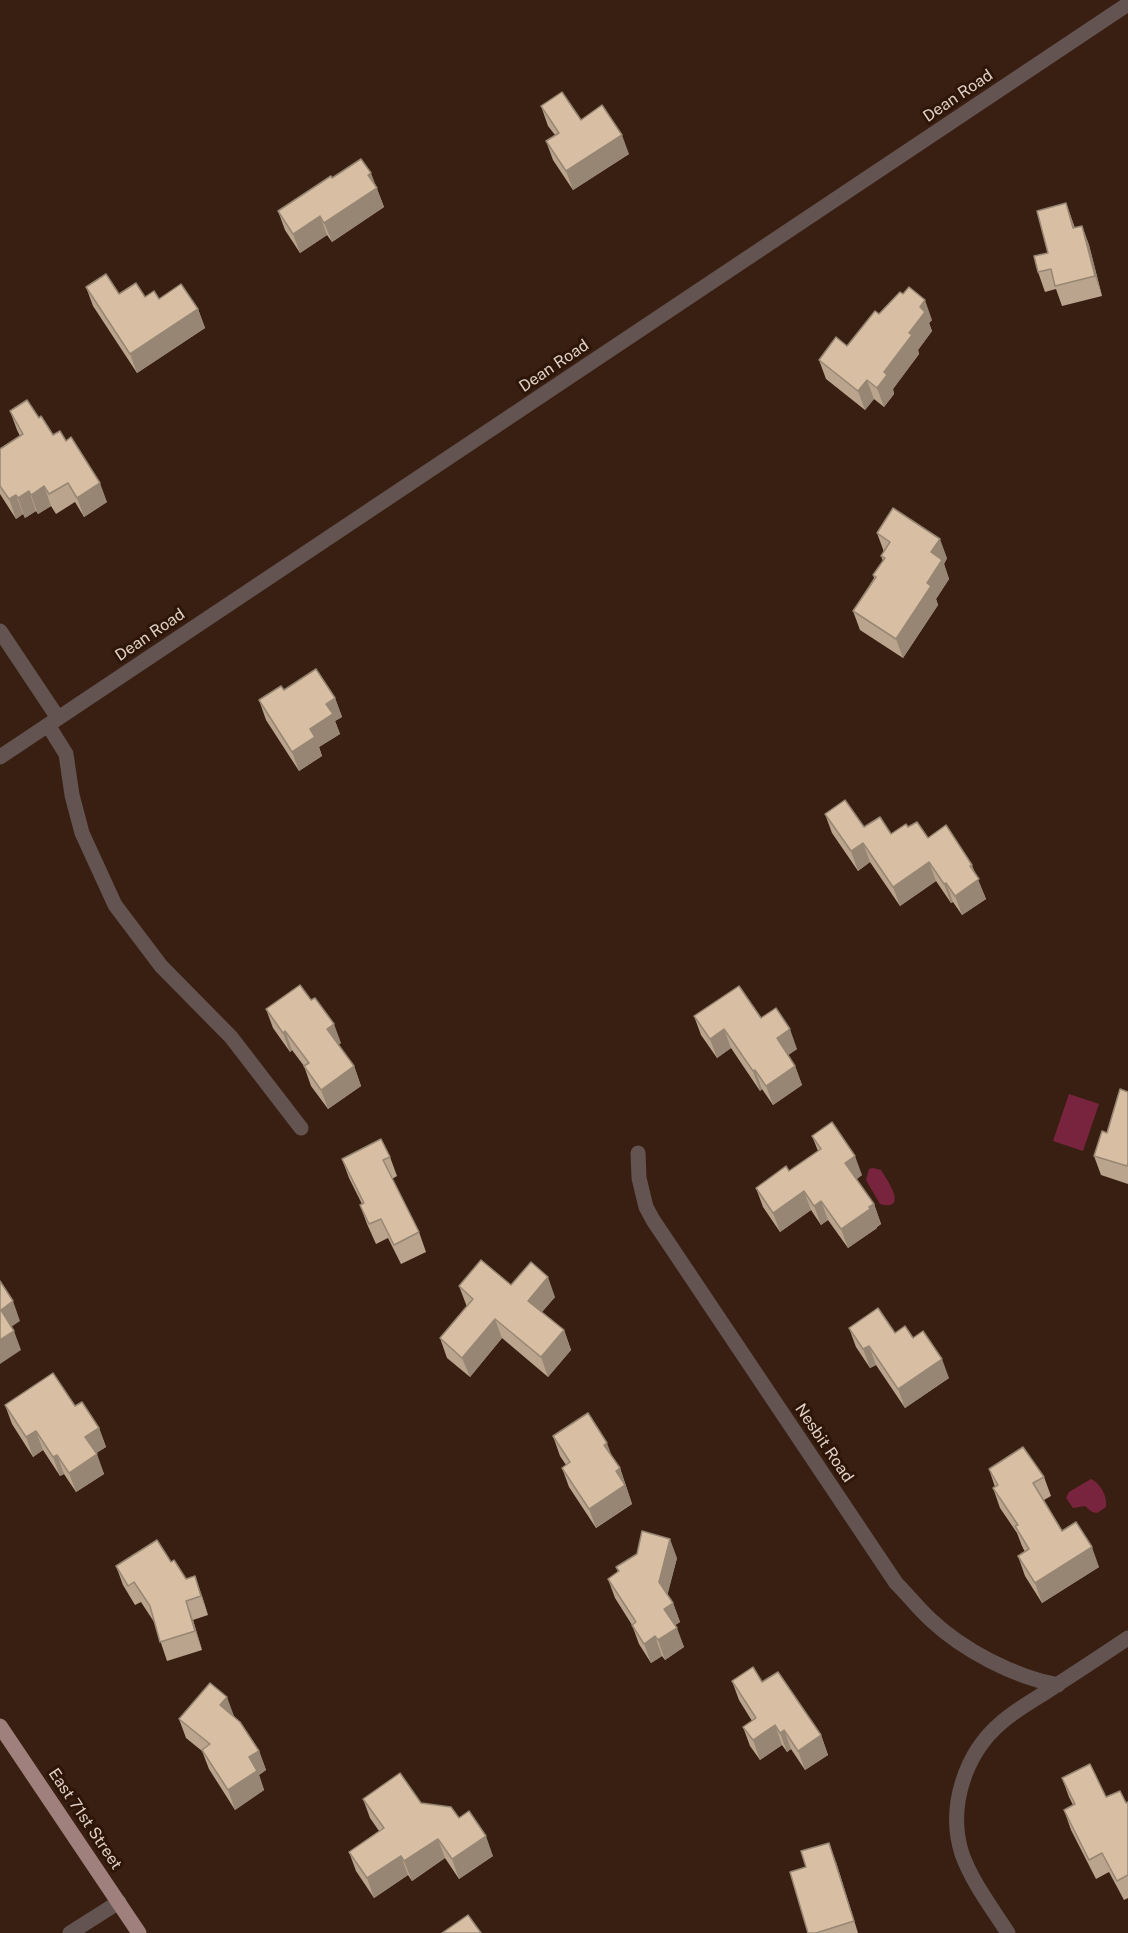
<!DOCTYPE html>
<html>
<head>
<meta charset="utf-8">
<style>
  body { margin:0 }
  canvas { display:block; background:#381f11 }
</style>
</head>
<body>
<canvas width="1128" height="1933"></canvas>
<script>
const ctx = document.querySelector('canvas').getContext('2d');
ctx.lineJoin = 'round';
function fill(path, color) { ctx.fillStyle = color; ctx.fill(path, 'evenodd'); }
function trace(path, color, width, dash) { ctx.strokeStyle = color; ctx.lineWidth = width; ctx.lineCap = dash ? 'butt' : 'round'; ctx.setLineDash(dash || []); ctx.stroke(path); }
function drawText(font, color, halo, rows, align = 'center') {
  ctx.font = font + ' "Public Sans",sans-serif'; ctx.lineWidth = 6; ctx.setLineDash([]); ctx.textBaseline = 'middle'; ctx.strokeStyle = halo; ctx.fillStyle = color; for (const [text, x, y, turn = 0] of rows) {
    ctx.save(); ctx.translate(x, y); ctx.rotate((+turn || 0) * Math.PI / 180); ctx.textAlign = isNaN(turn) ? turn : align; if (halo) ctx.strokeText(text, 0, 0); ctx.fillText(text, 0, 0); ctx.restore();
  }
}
fill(new Path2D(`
  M 1069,1094 L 1099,1104 L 1083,1151 L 1053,1141 Z
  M 873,1168 L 881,1170 C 886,1178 910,1212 880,1204 L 866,1180 L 869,1169 Z
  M 1091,1479 C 1100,1483 1108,1497 1106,1507 L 1097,1513 L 1092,1512 L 1085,1506 L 1073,1508 L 1066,1498 L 1069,1492 Z`), '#78243e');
trace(new Path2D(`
  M 0,631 L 58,718
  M 48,725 L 66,754 L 72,795 L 82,833 L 115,905 L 161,966 L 231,1037 L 301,1128
  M 0,757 L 1128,4
  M 638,1153 L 639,1178 L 646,1207 L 653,1220 L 896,1583 C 908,1595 918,1608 931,1620 C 963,1650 1014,1677 1058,1685
  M 70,1933 L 119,1902
  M 1008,1933 C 992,1908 972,1882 962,1854 C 947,1807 965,1753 1002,1722 C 1018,1708 1038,1698 1055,1686 C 1080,1670 1104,1654 1128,1638`), '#635351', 15);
trace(new Path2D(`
  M 0,1726 L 139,1933`), '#9f807c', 15);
fill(new Path2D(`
  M 541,106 L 581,120 L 629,154 L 573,190 L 553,160 L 546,141 L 555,135 L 548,126 Z
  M 332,178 L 375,184 L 384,207 L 332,242 L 327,235 L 300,253 L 285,230 L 278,211 Z
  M 1066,203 L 1075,228 L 1082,226 L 1089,245 L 1102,296 L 1062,306 L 1056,289 L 1045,292 L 1038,272 L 1048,253 Z
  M 86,287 L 119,294 L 159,299 L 198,309 L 205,328 L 137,373 L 93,306 Z
  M 879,314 L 932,320 L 929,323 L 932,331 L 918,350 L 919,354 L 893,389 L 894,394 L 884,407 L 874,399 L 865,410 L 826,379 L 819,360 L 847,346 Z
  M 10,411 L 39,418 L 107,502 L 84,517 L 75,502 L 56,514 L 51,506 L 38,514 L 36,511 L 25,518 L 23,514 L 16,519 L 0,494 L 0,449 L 20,436 L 17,430 Z
  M 877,533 L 947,558 L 944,564 L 949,579 L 936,599 L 938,605 L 903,658 L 860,630 L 853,611 L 874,578 L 873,575 L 883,561 L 881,556 L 884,552 Z
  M 284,690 L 335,698 L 342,717 L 335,721 L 340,734 L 319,747 L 322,756 L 299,771 L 266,720 L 259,700 Z
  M 825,814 L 864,827 L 891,834 L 908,827 L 928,838 L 976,875 L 986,899 L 962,915 L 953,902 L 951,903 L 936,881 L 900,906 L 870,862 L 858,871 L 832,833 Z
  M 266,1009 L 341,1043 L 338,1045 L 354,1066 L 361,1086 L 328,1109 L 311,1086 L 304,1066 L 292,1050 L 290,1052 L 273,1028 Z
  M 694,1016 L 761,1018 L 797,1049 L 788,1055 L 795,1066 L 802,1085 L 773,1105 L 762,1089 L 760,1091 L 731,1048 L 717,1058 L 701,1035 Z
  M 1128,1092 L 1128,1184 L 1101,1175 L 1094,1156 Z
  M 812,1136 L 862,1175 L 856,1179 L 874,1204 L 881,1224 L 877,1227 L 877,1228 L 848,1248 L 828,1220 L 821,1225 L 811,1210 L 780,1232 L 763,1207 L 756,1188 L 789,1171 L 818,1151 Z
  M 390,1157 L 397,1176 L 392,1179 L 419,1232 L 426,1252 L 401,1264 L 388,1238 L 376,1244 L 367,1224 L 360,1205 L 362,1204 L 349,1178 L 342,1159 Z
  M 511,1285 L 555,1297 L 542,1312 L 564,1330 L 571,1350 L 548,1377 L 502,1338 L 470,1377 L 447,1358 L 440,1338 L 467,1307 L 459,1286 Z
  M 849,1328 L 895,1333 L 949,1378 L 905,1408 L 876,1365 L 870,1368 L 856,1347 Z
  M 5,1405 L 75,1406 L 99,1428 L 106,1447 L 96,1453 L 104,1474 L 76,1492 L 64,1474 L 60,1476 L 43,1450 L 33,1457 L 12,1424 Z
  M 553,1436 L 612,1457 L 620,1468 L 632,1504 L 596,1528 L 569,1487 L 562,1468 L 566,1465 L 560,1456 Z
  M 989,1469 L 1044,1477 L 1051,1496 L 1044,1500 L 1062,1531 L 1099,1567 L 1042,1603 L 1025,1576 L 1018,1556 L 1025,1552 L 1022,1546 L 1017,1533 L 1000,1508 L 993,1488 L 995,1487 Z
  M 677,1558 L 667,1595 L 673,1603 L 680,1622 L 675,1625 L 684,1647 L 665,1660 L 662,1656 L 651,1663 L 639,1644 L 632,1625 L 615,1598 L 608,1579 L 618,1572 L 616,1567 Z
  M 171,1562 L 202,1596 L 208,1615 L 193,1620 L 202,1650 L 167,1661 L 154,1622 L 141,1602 L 135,1605 L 123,1585 L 116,1566 Z
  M 732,1681 L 762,1682 L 821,1735 L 828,1755 L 805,1770 L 791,1749 L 787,1752 L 782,1745 L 760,1760 L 750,1746 L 743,1727 L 752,1721 L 739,1700 Z
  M 234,1716 L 259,1751 L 266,1770 L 259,1775 L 264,1790 L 235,1810 L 209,1769 L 202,1751 L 186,1738 L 179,1719 Z
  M 1062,1778 L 1106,1797 L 1126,1803 L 1128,1802 L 1128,1898 L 1124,1900 L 1109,1872 L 1096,1879 L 1071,1830 L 1064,1810 L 1073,1805 L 1069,1797 Z
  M 363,1799 L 421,1803 L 459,1818 L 493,1856 L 459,1879 L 445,1858 L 412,1881 L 408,1875 L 374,1898 L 356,1871 L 349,1852 L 379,1831 L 370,1818 Z
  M 836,1862 L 858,1933 L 808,1933 L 806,1867 Z`), '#baa48d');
fill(new Path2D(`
  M 622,135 L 629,154 L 573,190 L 566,171 Z
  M 371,173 L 384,207 L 332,242 L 324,223 Z
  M 1066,203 L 1073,223 L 1080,247 L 1073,228 Z
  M 320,216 L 327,235 L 300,253 L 293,234 Z
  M 1082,226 L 1089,245 L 1102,296 L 1095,276 Z
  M 925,300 L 932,320 L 929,323 L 932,331 L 918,350 L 919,354 L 893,389 L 894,394 L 884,407 L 877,388 L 884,372 L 909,333 L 920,307 Z
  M 198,309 L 205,328 L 137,373 L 130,354 Z
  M 867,380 L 874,399 L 865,410 L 858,391 Z
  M 100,483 L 107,502 L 84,517 L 77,498 Z
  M 44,486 L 51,506 L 38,514 L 31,495 Z
  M 29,491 L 36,511 L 25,518 L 18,498 Z
  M 16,495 L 23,514 L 16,519 L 9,499 Z
  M 940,539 L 947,558 L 944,564 L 949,579 L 936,599 L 938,605 L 903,658 L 896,639 L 931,552 Z
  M 335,698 L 342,717 L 335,721 L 340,734 L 319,747 L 322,756 L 299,771 L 292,752 L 310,729 L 326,704 Z
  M 863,843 L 870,862 L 858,871 L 851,851 Z
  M 929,862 L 936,881 L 900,906 L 893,887 Z
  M 972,865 L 986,899 L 962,915 L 955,896 L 970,866 Z
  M 946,883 L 953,902 L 951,903 L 944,884 Z
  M 334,1024 L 341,1043 L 334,1048 L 327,1029 Z
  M 724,1029 L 731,1048 L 717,1058 L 710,1039 Z
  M 790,1029 L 797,1049 L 784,1058 L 777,1038 Z
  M 285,1031 L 292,1050 L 290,1052 L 283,1033 Z
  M 354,1066 L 361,1086 L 328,1109 L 321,1090 Z
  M 795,1066 L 802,1085 L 773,1105 L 766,1086 Z
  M 755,1070 L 762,1089 L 760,1091 L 753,1071 Z
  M 855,1156 L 862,1175 L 852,1183 L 845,1163 Z
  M 804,1191 L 811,1210 L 780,1232 L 773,1213 Z
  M 821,1201 L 828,1220 L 821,1225 L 814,1206 Z
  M 874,1204 L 881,1224 L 877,1227 L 877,1228 L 848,1248 L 841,1229 Z
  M 548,1277 L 555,1297 L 535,1320 L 528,1301 Z
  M 13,1301 L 20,1321 L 8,1329 L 1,1310 Z
  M 495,1319 L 502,1338 L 470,1377 L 462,1358 Z
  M 564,1330 L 571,1350 L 548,1377 L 541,1357 Z
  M 14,1331 L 21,1350 L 0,1364 L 0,1340 Z
  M 869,1346 L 876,1365 L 870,1368 L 863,1349 Z
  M 942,1359 L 949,1378 L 905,1408 L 898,1389 Z
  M 99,1428 L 106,1447 L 92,1456 L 85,1437 Z
  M 36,1431 L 43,1450 L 33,1457 L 26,1437 Z
  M 607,1443 L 614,1462 L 604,1445 Z
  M 97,1454 L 104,1474 L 76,1492 L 69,1473 Z
  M 57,1455 L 64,1474 L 60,1476 L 53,1457 Z
  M 620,1468 L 632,1504 L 596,1528 L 589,1509 L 616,1471 Z
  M 670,1539 L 677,1558 L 666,1601 L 659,1582 Z
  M 1092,1547 L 1099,1567 L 1042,1603 L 1035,1583 Z
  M 195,1576 L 202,1596 L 208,1615 L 201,1596 Z
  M 186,1601 L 193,1620 L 202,1650 L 195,1631 Z
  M 673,1603 L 680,1622 L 671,1628 L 664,1609 Z
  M 677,1628 L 684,1647 L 665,1660 L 658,1640 Z
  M 655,1636 L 662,1656 L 651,1663 L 644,1644 Z
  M 227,1697 L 234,1716 L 227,1724 L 220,1705 Z
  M 775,1725 L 782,1745 L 760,1760 L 753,1740 Z
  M 784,1730 L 791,1749 L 787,1752 L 780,1733 Z
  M 821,1735 L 828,1755 L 805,1770 L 798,1751 Z
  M 259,1751 L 266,1770 L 259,1775 L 264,1790 L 235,1810 L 228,1790 L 249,1757 Z
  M 486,1836 L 493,1856 L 459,1879 L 452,1859 Z
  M 438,1839 L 445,1858 L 412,1881 L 404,1861 Z
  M 829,1843 L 836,1862 L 858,1933 L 854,1921 Z
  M 401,1856 L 408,1875 L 374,1898 L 367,1878 Z`), '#978673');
const building = new Path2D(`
  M 562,92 L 581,120 L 602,105 L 622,135 L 566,171 L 546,141 L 559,133 L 541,106 Z
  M 361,159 L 371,173 L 368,175 L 377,188 L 324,223 L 320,216 L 293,234 L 278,211 L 331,176 L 332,178 Z
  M 1066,203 L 1073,228 L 1082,226 L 1095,276 L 1055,286 L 1051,269 L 1038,272 L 1034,256 L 1048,253 L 1037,211 Z
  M 106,274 L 119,294 L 136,283 L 145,297 L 154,291 L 159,299 L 181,284 L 198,309 L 130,354 L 86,287 Z
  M 909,287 L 925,300 L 920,307 L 925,312 L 909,333 L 912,335 L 884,372 L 887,375 L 877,388 L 867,380 L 858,391 L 819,360 L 836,337 L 847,346 L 875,311 L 879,314 L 900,292 L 903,294 Z
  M 27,400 L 39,418 L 41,416 L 53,435 L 60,431 L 66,441 L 71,437 L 100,483 L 77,498 L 68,483 L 49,494 L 44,486 L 31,495 L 29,491 L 18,498 L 16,495 L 9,499 L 0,486 L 0,449 L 23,434 L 10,411 Z
  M 893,508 L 940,539 L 931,552 L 942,560 L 927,583 L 931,586 L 896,639 L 853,611 L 876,577 L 873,575 L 885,558 L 881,556 L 890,542 L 877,533 Z
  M 316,669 L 335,698 L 326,704 L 333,714 L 310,729 L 315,737 L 292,752 L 259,700 L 281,686 L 284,690 Z
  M 845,800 L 864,827 L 880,817 L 891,834 L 906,824 L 908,827 L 917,822 L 928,838 L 946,825 L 972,865 L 970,866 L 979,879 L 955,896 L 946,883 L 944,884 L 929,862 L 893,887 L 863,843 L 851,851 L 825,814 Z
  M 300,985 L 311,1000 L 315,998 L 334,1024 L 327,1029 L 354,1066 L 321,1090 L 304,1066 L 309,1063 L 285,1031 L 283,1033 L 266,1009 Z
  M 739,986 L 761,1018 L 776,1008 L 790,1029 L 777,1038 L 795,1066 L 766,1086 L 755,1070 L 753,1071 L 724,1029 L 710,1039 L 694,1016 Z
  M 1120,1089 L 1128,1092 L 1128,1163 L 1127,1166 L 1094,1156 L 1102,1131 L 1107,1133 Z
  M 832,1122 L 855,1156 L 845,1163 L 874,1204 L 869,1207 L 870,1209 L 841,1229 L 821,1201 L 814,1206 L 804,1191 L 773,1213 L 756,1188 L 786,1166 L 789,1171 L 821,1149 L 812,1136 Z
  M 381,1139 L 390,1157 L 383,1160 L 419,1232 L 394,1245 L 381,1219 L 369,1224 L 360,1205 L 364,1203 L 342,1159 Z
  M 481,1260 L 511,1285 L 531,1262 L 548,1277 L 528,1301 L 564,1330 L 541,1357 L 495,1319 L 462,1358 L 440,1338 L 473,1299 L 459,1286 Z
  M 0,1281 L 13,1301 L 1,1310 L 14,1331 L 0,1340 Z
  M 878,1308 L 895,1333 L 905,1326 L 913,1338 L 923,1331 L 942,1359 L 898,1389 L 869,1346 L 863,1349 L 849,1328 Z
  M 53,1373 L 75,1406 L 82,1402 L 99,1428 L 85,1437 L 97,1454 L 69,1473 L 57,1455 L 53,1457 L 36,1431 L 26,1437 L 5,1405 Z
  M 588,1413 L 607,1443 L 604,1445 L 620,1468 L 616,1471 L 625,1485 L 589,1509 L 562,1468 L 570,1462 L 553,1436 Z
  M 1023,1447 L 1044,1477 L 1033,1483 L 1062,1531 L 1076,1522 L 1092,1547 L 1035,1583 L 1018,1556 L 1029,1549 L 1015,1526 L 1018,1525 L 993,1488 L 998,1485 L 989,1469 Z
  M 642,1531 L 670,1539 L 659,1582 L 673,1603 L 664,1609 L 677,1628 L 658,1640 L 655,1636 L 644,1644 L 632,1625 L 636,1622 L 608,1579 L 619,1571 L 616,1567 L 637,1554 Z
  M 157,1540 L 171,1562 L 174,1560 L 186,1579 L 195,1576 L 201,1596 L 186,1601 L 195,1631 L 160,1642 L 150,1606 L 134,1582 L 128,1586 L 116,1566 Z
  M 753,1667 L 762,1682 L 778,1672 L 821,1735 L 798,1751 L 784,1730 L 780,1733 L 775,1725 L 753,1740 L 743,1727 L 756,1718 L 732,1681 Z
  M 210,1683 L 227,1697 L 220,1705 L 240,1722 L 259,1751 L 249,1757 L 257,1771 L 228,1790 L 202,1750 L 210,1744 L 179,1719 Z
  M 1090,1764 L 1106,1797 L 1120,1791 L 1126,1803 L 1128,1802 L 1128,1875 L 1117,1881 L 1102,1853 L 1089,1860 L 1064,1810 L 1075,1804 L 1062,1778 Z
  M 400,1773 L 421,1803 L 451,1807 L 459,1818 L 469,1811 L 486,1836 L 452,1859 L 438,1839 L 404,1861 L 401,1856 L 367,1878 L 349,1852 L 384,1828 L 363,1799 Z
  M 829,1843 L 854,1921 L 816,1933 L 808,1933 L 790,1872 L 806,1867 L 801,1851 Z
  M 468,1915 L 481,1933 L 442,1933 Z`);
fill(building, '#d8bfa4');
trace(building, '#978673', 1.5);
drawText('16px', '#e0cfc6', '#2d1507', [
  ["Dean Road",958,96,-34],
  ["Dean Road",554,366,-34],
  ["Dean Road",150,635,-34],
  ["Nesbit Road",824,1443,56],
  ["East 71st Street",85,1819,56]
]);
</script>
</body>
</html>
